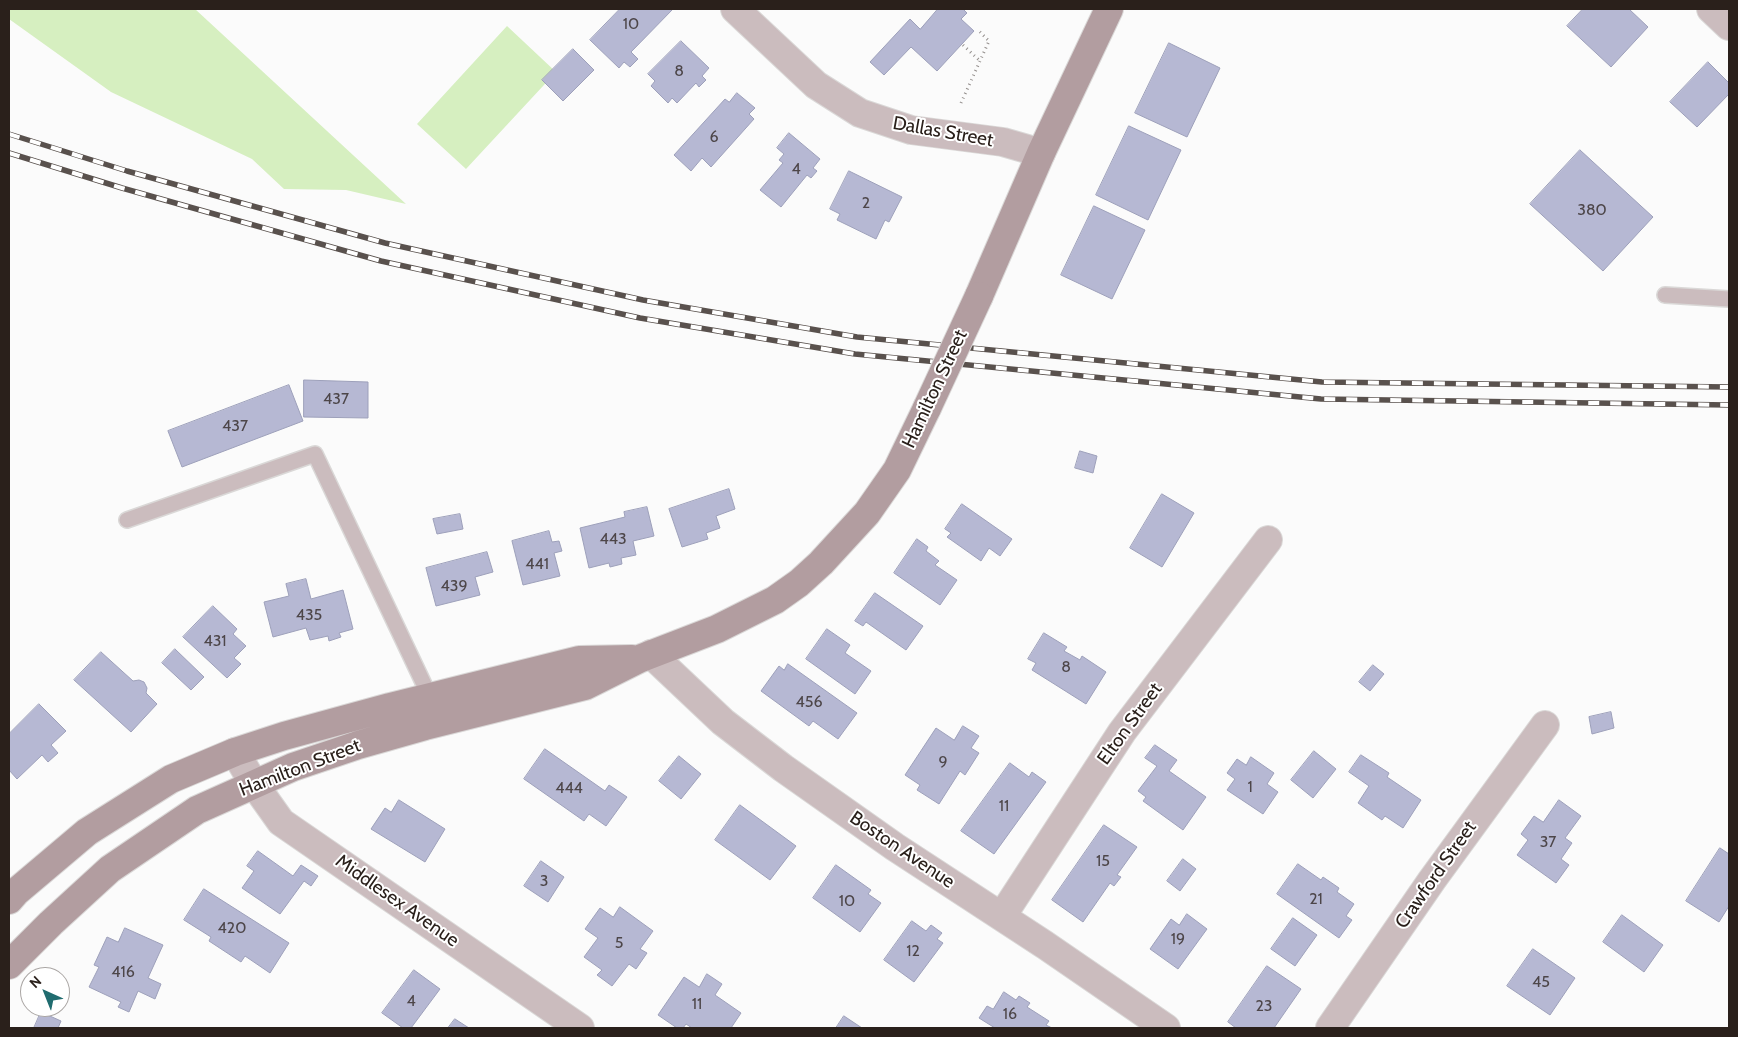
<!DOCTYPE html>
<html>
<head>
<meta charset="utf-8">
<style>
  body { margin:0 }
  #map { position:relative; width:1738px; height:1037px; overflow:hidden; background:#fbfbfb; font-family:Cabin,sans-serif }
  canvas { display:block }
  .frame { position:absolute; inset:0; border:10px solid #2a201b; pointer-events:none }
  .north { position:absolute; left:20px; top:967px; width:50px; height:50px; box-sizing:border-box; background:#fff; border:1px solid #aaa6a4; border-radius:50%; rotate:316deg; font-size:14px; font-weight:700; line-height:20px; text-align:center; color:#2a201b }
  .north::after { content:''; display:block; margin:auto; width:18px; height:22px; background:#206c6f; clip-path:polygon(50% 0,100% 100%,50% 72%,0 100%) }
</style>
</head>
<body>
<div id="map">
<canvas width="1738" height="1037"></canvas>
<div class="frame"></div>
<div class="north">N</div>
</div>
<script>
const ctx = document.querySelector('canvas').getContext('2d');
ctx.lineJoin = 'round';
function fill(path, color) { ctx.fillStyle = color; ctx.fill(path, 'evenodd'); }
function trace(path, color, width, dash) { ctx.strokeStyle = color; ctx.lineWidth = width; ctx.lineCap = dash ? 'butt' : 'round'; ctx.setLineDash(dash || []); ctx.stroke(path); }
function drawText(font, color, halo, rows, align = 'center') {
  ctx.font = font + ' Cabin,sans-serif'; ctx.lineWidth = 4; ctx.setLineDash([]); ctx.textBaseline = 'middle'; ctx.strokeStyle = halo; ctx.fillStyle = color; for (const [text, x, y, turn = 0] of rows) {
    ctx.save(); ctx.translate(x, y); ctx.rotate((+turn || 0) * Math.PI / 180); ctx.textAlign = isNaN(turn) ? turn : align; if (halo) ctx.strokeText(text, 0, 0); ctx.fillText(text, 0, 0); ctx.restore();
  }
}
fill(new Path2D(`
  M 9,9 L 195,9 L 406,204 L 346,190 L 284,189 L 252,159 L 111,92 L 9,19 Z
  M 507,26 L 556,72 L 466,169 L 417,124 Z`), '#d6efc0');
const building = new Path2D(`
  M 620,9 L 673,9 L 631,52 L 638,59 L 630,67 L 624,62 L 619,68 L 590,40 Z
  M 938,9 L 963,9 L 967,13 L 961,19 L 974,31 L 937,71 L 911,47 L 884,75 L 870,62 L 910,19 L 920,29 Z
  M 1583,9 L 1629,9 L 1648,27 L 1611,67 L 1567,26 Z
  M 681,41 L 709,68 L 702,76 L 706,80 L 699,87 L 696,83 L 677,103 L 672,98 L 668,103 L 651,86 L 655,81 L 648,74 Z
  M 1169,43 L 1220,68 L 1187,137 L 1135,113 Z
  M 573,49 L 594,70 L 563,101 L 542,80 Z
  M 1708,62 L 1729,83 L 1729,94 L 1697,127 L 1670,102 Z
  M 737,93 L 755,108 L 749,114 L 754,119 L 711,167 L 702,158 L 691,171 L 674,155 L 725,99 L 729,102 Z
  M 1129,126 L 1181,150 L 1148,220 L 1096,195 Z
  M 789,133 L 820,159 L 813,168 L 817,171 L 811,178 L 807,175 L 781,207 L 760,190 L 783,163 L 779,160 L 784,154 L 777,148 Z
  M 1580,150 L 1653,217 L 1603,271 L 1530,204 Z
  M 849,171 L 902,197 L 889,222 L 885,220 L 876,239 L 837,220 L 840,214 L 830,209 Z
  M 1094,206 L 1145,230 L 1112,299 L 1061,275 Z
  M 304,380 L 368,382 L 368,418 L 304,417 Z
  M 289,385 L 303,421 L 182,467 L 168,431 Z
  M 1080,451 L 1097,456 L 1093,473 L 1075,468 Z
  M 729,489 L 735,509 L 716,516 L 720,528 L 706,533 L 708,539 L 682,547 L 669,509 Z
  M 1162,494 L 1194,513 L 1162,567 L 1130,548 Z
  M 962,504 L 1012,539 L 1000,556 L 989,548 L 981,561 L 947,537 L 951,533 L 945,529 Z
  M 647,507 L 654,536 L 633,541 L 636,555 L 621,558 L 622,564 L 610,567 L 609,563 L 589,568 L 580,528 L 625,517 L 624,512 Z
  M 460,514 L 463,529 L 437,534 L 433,519 Z
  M 549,531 L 552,542 L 559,541 L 562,551 L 554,553 L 560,576 L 523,585 L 512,541 Z
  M 917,539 L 928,547 L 926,551 L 939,561 L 935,565 L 957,580 L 940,605 L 894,573 Z
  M 487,552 L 493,572 L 475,577 L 480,595 L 436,606 L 426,568 Z
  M 306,579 L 311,599 L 343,590 L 353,629 L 339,633 L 341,637 L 329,641 L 328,636 L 310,640 L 306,628 L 273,637 L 264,602 L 289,596 L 286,584 Z
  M 875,593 L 923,626 L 906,650 L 866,622 L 863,626 L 855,621 Z
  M 213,606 L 237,629 L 233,634 L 246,646 L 234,658 L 241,664 L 227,678 L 183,637 Z
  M 827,629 L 850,645 L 845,653 L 871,671 L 855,694 L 806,659 Z
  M 1044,633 L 1067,647 L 1064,651 L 1080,660 L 1082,656 L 1106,672 L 1086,704 L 1032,670 L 1036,663 L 1028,659 Z
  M 175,649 L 204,677 L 191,690 L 162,663 Z
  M 101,652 L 133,681 L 139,680 L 144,682 L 147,688 L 146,693 L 157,704 L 131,732 L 74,680 Z
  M 788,664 L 857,713 L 838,739 L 813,721 L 809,726 L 761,691 L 779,666 L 784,670 Z
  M 1373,665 L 1384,674 L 1370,691 L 1359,682 Z
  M 39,704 L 66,731 L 51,745 L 58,753 L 48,762 L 42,755 L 17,779 L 9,770 L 9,734 Z
  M 1611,712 L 1614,728 L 1592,734 L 1589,717 Z
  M 963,726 L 979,736 L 971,748 L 979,753 L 965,775 L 960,771 L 939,804 L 917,790 L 920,785 L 905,775 L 936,728 L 954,740 Z
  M 1155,745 L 1177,760 L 1169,771 L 1206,797 L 1183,830 L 1143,801 L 1146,797 L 1138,791 L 1157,766 L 1145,758 Z
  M 545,749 L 605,791 L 609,785 L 627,797 L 606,826 L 589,814 L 584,821 L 524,779 Z
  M 1314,751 L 1336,769 L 1313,798 L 1291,780 Z
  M 1361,755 L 1389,773 L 1387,777 L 1421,800 L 1403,828 L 1385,816 L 1382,820 L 1358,803 L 1369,786 L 1349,772 Z
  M 679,756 L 701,774 L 681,799 L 659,781 Z
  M 1251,757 L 1274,773 L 1267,784 L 1278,792 L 1263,814 L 1227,790 L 1235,779 L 1227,773 L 1237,759 L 1246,765 Z
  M 1010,763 L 1029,777 L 1032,772 L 1046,782 L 994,854 L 961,831 Z
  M 399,800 L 445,829 L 425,862 L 371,829 L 385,808 L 391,812 Z
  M 1559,800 L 1581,816 L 1565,838 L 1572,843 L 1561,859 L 1569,865 L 1556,883 L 1517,855 L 1528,840 L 1521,834 L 1534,816 L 1543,822 Z
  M 740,805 L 796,846 L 770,880 L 715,840 Z
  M 1104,825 L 1137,847 L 1117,875 L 1121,877 L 1114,886 L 1110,883 L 1083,922 L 1052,900 Z
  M 1720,848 L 1729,854 L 1729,906 L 1719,922 L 1686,901 Z
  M 258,851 L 293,876 L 301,865 L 318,876 L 311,886 L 304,881 L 280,914 L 242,888 L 254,871 L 247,866 Z
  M 1183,859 L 1196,869 L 1180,891 L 1167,881 Z
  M 541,861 L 564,877 L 548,902 L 524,886 Z
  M 1298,864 L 1321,880 L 1323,877 L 1339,888 L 1337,892 L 1354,904 L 1346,916 L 1352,920 L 1339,938 L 1277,894 Z
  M 836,865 L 871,890 L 868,894 L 881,903 L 860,932 L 813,898 Z
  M 204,889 L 289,943 L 270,973 L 245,956 L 241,962 L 209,941 L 211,937 L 184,920 Z
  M 620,907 L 653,931 L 640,949 L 647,953 L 636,969 L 629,964 L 612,986 L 597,975 L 602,970 L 584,957 L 598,938 L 585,929 L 600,908 L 613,917 Z
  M 1187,914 L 1207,929 L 1178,969 L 1150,949 L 1171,919 L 1179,925 Z
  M 1622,915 L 1663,945 L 1644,972 L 1603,942 Z
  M 1293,918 L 1317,935 L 1295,966 L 1271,949 Z
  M 912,921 L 926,931 L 931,925 L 942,933 L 937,939 L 943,943 L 914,982 L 884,960 Z
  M 125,928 L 163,945 L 148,978 L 161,984 L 155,999 L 138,991 L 129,1012 L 118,1007 L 121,1002 L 89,987 L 99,967 L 94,965 L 107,937 L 118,942 Z
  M 1533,949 L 1575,978 L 1550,1015 L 1507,986 Z
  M 1267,966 L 1301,989 L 1274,1028 L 1236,1028 L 1228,1022 Z
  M 414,970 L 440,989 L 411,1028 L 403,1028 L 382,1013 Z
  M 707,974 L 722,984 L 715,995 L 741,1013 L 731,1028 L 692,1028 L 686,1024 L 683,1028 L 677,1028 L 658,1015 L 684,977 L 699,987 Z
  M 1004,992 L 1016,1000 L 1019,996 L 1030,1003 L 1027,1007 L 1049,1021 L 1046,1025 L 1052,1028 L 995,1028 L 979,1018 L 987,1006 L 993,1009 Z
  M 41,1012 L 61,1021 L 58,1028 L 34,1028 Z
  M 844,1016 L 862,1028 L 836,1028 Z
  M 455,1019 L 469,1028 L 448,1028 Z`);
fill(building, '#b6b8d3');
trace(building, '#9da0ba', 1);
const lane = new Path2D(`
  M 1665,295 L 1729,299
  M 127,520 L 315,454 L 430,697`);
const street = new Path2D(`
  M 735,9 L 816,85 L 860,113 L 911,130 L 1003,142 L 1041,153
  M 1711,9 L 1729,26
  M 651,654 L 723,722 L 783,768 L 895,847 L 1045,945 L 1166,1028
  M 235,752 L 254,784 L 281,822 L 580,1028
  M 1002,916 L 1122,732 L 1268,540
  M 1330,1028 L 1432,880 L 1545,725`);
const secondary = new Path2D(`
  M 979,296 L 1041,153 L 1109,9
  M 9,900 L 16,892 L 87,832 L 171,779 L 235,752 L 284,736 L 390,707 L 579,660 L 632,659
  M 9,965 L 51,923 L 110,869 L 197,810 L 293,767 L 358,745 L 425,726 L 585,686 L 639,659 L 717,629 L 775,600 L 799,583 L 821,563 L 867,513 L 897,470 L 927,408`);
trace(lane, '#dad8d7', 18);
trace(street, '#dad8d7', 30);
trace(secondary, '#dad8d7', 30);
trace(new Path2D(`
  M 963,45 L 980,61
  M 961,103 L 989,41 L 977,29`), '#95908e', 3, [1, 4]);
trace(lane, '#cbbcbe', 15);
trace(street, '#cbbcbe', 28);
trace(secondary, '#b29da0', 28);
const rail = new Path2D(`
  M 9,134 L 127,171 L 385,243 L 643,300 L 857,337 L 1322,382 L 1729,387
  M 9,153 L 122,188 L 381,261 L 640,318 L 855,354 L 1321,399 L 1729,405`);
trace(rail, '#59514d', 5.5);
trace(rail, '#fff', 4, [11]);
const secondaryBridge = new Path2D(`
  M 927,408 L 979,296`);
trace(secondaryBridge, '#dad8d7', 30, []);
trace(secondaryBridge, '#b29da0', 28);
drawText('16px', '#4d4649', null, [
  ["10",631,24],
  ["8",679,71],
  ["6",714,137],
  ["4",796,169],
  ["2",866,203],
  ["380",1592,210],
  ["437",336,399],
  ["437",235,426],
  ["443",613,539],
  ["441",537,564],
  ["439",454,586],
  ["435",309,615],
  ["431",215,641],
  ["8",1066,667],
  ["456",809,702],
  ["9",943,762],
  ["1",1250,787],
  ["444",569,788],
  ["11",1004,806],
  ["37",1548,842],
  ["15",1103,861],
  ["3",544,881],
  ["21",1316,899],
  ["10",847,901],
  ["420",232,928],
  ["19",1178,939],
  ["5",619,943],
  ["12",913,951],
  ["416",123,972],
  ["45",1541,982],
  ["4",411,1001],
  ["11",697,1004],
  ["23",1264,1006],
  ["16",1010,1014]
]);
drawText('19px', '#2a201b', '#fff', [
  ["Dallas Street",943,132,10],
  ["Hamilton Street",935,389,-65],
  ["Elton Street",1130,724,-54],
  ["Hamilton Street",300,768,-21],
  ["Boston Avenue",902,850,34],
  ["Crawford Street",1436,875,-55],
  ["Middlesex Avenue",397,901,35]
]);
</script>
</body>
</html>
